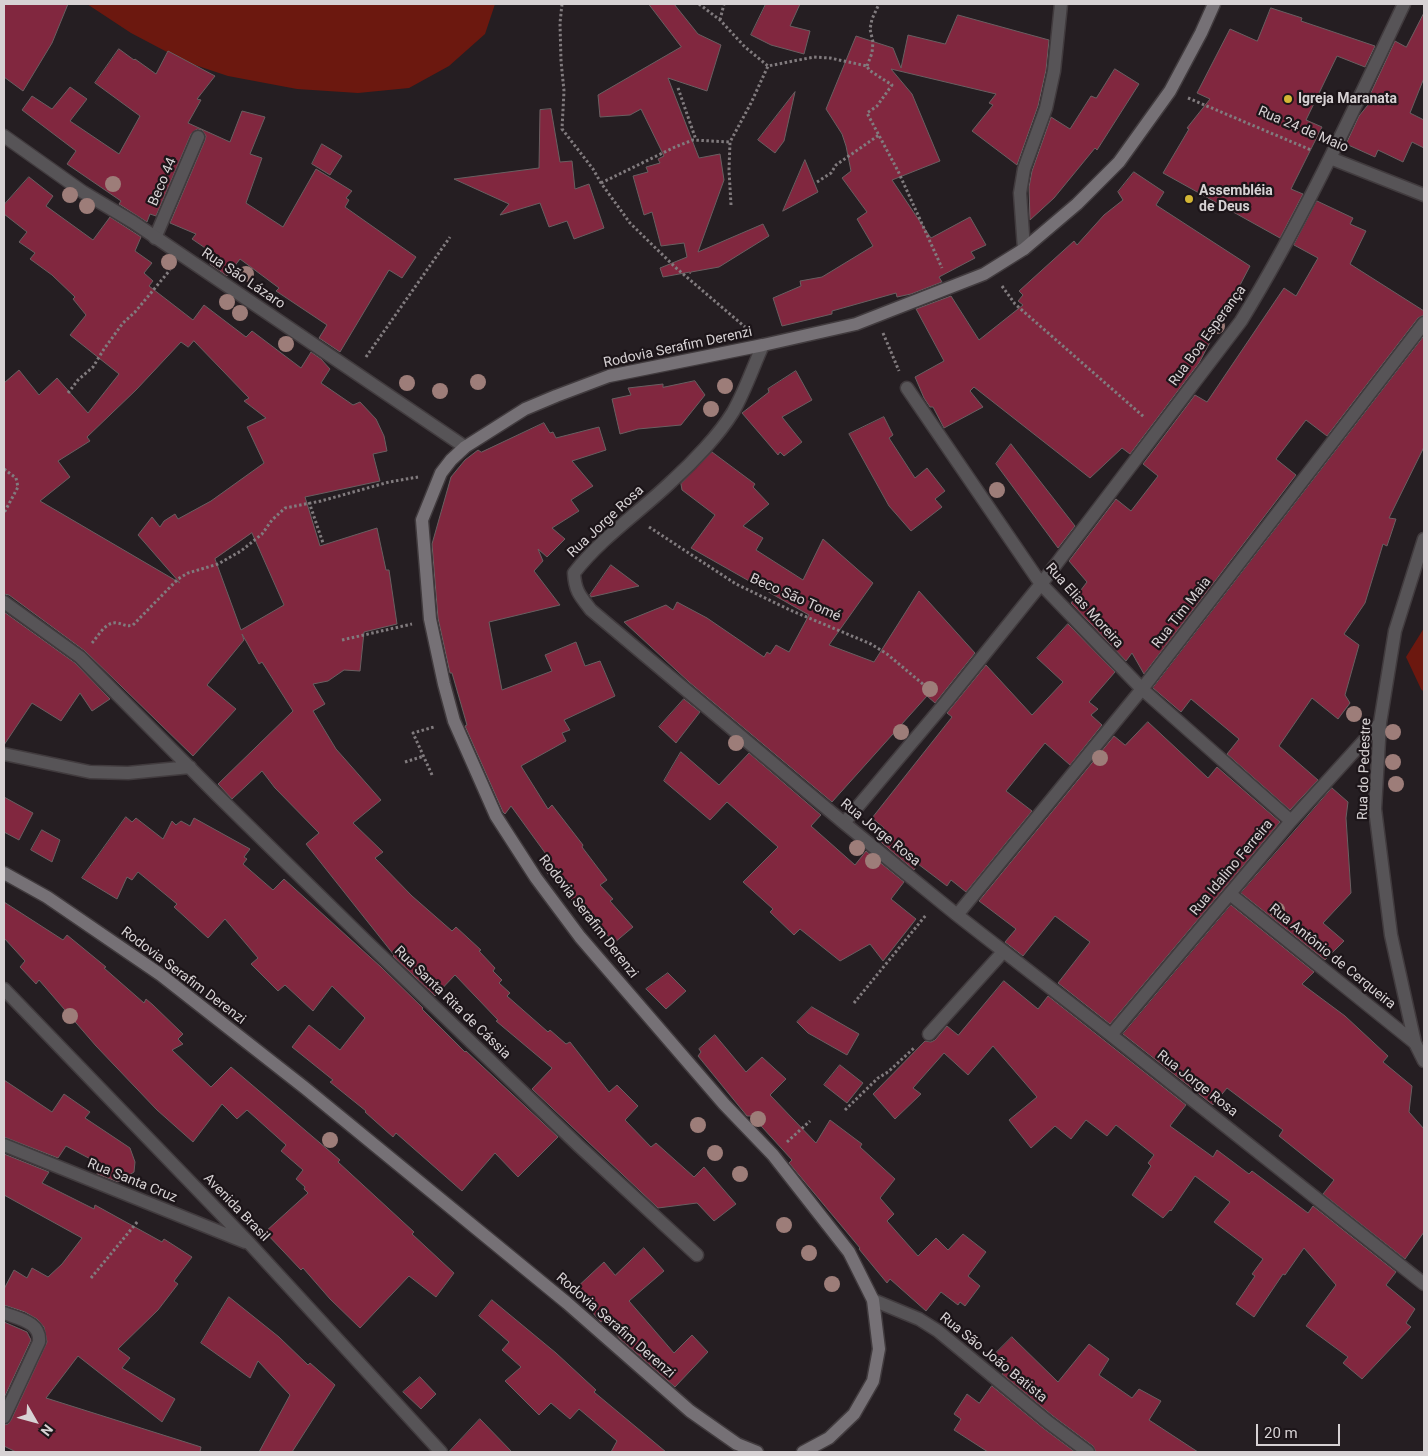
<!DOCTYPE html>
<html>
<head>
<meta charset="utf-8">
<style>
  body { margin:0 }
  #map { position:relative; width:1428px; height:1456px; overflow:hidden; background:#251e22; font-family:Roboto,sans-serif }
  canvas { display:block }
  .frame { position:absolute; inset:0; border:5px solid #d7d2d4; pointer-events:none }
  .north { position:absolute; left:10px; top:1396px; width:50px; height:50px; -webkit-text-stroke:4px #1c1519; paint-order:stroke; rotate:128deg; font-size:14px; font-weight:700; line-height:20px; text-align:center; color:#d7d2d4 }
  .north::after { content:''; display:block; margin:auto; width:18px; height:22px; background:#d7d2d4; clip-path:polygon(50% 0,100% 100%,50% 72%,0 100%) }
  .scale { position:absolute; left:1256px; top:1424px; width:84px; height:22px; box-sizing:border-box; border:2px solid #d7d2d4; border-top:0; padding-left:6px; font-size:15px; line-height:18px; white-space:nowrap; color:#d7d2d4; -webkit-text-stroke:4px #1c1519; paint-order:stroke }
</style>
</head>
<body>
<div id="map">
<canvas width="1428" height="1456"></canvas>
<div class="frame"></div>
<div class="north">N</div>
<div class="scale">20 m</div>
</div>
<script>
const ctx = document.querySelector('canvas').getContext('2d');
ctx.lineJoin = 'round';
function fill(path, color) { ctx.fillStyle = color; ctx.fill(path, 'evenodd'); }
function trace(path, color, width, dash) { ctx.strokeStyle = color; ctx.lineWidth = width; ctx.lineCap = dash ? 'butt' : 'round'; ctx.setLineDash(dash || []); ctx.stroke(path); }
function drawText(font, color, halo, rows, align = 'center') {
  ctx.font = font + ' Roboto,sans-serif'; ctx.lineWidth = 4.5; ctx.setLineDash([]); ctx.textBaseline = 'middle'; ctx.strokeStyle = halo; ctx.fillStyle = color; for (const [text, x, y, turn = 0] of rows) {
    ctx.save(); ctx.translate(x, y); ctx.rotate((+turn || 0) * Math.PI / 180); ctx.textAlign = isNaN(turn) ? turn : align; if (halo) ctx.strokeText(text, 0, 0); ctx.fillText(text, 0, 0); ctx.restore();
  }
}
fill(new Path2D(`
  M 87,4 L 495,4 L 485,34 L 449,66 L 409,88 L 358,93 L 297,89 L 228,76 L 186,62 L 131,33 Z
  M 1424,628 L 1424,692 L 1421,689 L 1406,657 Z`), '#6c180f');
const building = new Path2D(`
  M 4,4 L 68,4 L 52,43 L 23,91 L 4,77 Z
  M 649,4 L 674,4 L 698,34 L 721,45 L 707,91 L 668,78 L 699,158 L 720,154 L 724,180 L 698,252 L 763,224 L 769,236 L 719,267 L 691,272 L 690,274 L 690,272 L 663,277 L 660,268 L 687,257 L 684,243 L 661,246 L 652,212 L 644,215 L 633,176 L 648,172 L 646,167 L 660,163 L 658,159 L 664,156 L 641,109 L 630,115 L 600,117 L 598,95 L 681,47 Z
  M 766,4 L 800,4 L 790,26 L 810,31 L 804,54 L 771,45 L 751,35 Z
  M 1271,8 L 1302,18 L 1301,21 L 1375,46 L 1365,67 L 1337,56 L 1306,120 L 1322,127 L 1291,189 L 1303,194 L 1280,238 L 1163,173 L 1189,129 L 1187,128 L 1210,99 L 1197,93 L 1230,29 L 1257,41 Z
  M 1424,13 L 1424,78 L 1410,113 L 1424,120 L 1424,148 L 1412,142 L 1403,162 L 1378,150 L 1375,157 L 1346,144 L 1359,116 L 1372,100 L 1368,99 L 1395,41 L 1406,47 Z
  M 958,15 L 1049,40 L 1046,70 L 1038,106 L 1017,165 L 972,131 L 993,105 L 989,103 L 996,94 L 891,69 L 912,94 L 940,161 L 892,180 L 931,238 L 970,217 L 986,245 L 971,252 L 975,258 L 939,277 L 942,282 L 911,294 L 897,297 L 896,293 L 832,311 L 832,314 L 782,326 L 773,298 L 801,286 L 800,281 L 822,277 L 873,246 L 857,219 L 867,212 L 842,178 L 851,171 L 846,146 L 842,134 L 826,109 L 856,36 L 893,48 L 901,68 L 908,35 L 945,44 Z
  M 119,49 L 134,60 L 135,59 L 156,74 L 168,51 L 215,76 L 197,99 L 201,100 L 188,123 L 230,142 L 242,111 L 265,117 L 250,154 L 262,158 L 246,203 L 283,227 L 316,169 L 352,191 L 346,198 L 349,200 L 345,207 L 416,257 L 402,278 L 389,270 L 340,352 L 319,338 L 327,325 L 276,291 L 279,288 L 240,259 L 227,276 L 210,264 L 211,252 L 192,239 L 196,234 L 170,223 L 205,140 L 206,136 L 202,130 L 197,129 L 191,134 L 156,216 L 150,214 L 147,222 L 119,204 L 121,201 L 67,164 L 76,151 L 22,110 L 32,96 L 52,109 L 70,87 L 87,99 L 70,121 L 119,154 L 140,116 L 95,83 Z
  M 1115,69 L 1139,84 L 1097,150 L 1095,148 L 1054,198 L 1030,220 L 1029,187 L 1032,171 L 1051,117 L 1070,129 L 1091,96 L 1096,98 Z
  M 795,92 L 784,141 L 775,153 L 758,140 Z
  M 551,109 L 560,162 L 572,161 L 575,189 L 589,184 L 604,228 L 574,239 L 567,221 L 549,227 L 540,203 L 500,215 L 509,204 L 454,179 L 539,168 L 540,110 Z
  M 322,144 L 342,156 L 330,175 L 312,164 Z
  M 805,160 L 818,192 L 783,211 Z
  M 1134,172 L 1164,192 L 1156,205 L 1250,266 L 1199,363 L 1130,454 L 1122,448 L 1090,478 L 974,387 L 970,391 L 983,407 L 944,428 L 933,407 L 930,407 L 924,398 L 915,377 L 944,361 L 916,309 L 951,296 L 979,340 L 1023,305 L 1018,301 L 1023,295 L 1019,291 L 1074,241 L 1077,245 L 1104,215 L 1123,200 L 1118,192 Z
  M 29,177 L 53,196 L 46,206 L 93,240 L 110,217 L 141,237 L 135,251 L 152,263 L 144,273 L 153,281 L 149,286 L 193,320 L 204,305 L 246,337 L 252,331 L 301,368 L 311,352 L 321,359 L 330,369 L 321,383 L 353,405 L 360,402 L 376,419 L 384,436 L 387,451 L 373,454 L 380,481 L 305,497 L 320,546 L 377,528 L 386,570 L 389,570 L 397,624 L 364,632 L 360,671 L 344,670 L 328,681 L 313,684 L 325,704 L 313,711 L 336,749 L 381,800 L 353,823 L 383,852 L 375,858 L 412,896 L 452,931 L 456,927 L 481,950 L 479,951 L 495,968 L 493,971 L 502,980 L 499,983 L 510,993 L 507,996 L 548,1032 L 550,1030 L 566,1044 L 570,1042 L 609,1092 L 617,1085 L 638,1106 L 625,1120 L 651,1147 L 656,1143 L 694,1177 L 704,1167 L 736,1204 L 714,1221 L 697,1203 L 658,1208 L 532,1089 L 552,1068 L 496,1021 L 498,1020 L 455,975 L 435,996 L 393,956 L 394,955 L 306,844 L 319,833 L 275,788 L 262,771 L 232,799 L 218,784 L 293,711 L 262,662 L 259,664 L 242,634 L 244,640 L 207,685 L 236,709 L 193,756 L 85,651 L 9,595 L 4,594 L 4,383 L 19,370 L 39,395 L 57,378 L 88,413 L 119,374 L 70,335 L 86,315 L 73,299 L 75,297 L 52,275 L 30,259 L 35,253 L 19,242 L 27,232 L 4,214 L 4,205 ZM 194,341 L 249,398 L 244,401 L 266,418 L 247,427 L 264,463 L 211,501 L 178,519 L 175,514 L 164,521 L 160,527 L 152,517 L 138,535 L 180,583 L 40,501 L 70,477 L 58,461 L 90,441 L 87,437 L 136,390 L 181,342 L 188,347 ZM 252,533 L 284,605 L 241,630 L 215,559 Z
  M 1317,201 L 1353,218 L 1350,224 L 1366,231 L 1350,264 L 1424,311 L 1424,315 L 1418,318 L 1327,436 L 1306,420 L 1276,459 L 1296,475 L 1144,674 L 1132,653 L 1126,661 L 1071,603 L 1087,582 L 1069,561 L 1116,499 L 1131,511 L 1158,476 L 1143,464 L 1195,395 L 1207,402 L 1284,288 L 1296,296 L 1318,258 L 1294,245 Z
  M 1424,336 L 1424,447 L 1389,518 L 1396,519 L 1387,546 L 1383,544 L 1365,603 L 1344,634 L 1359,645 L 1345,695 L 1350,703 L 1338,719 L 1312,698 L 1279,746 L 1318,780 L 1290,810 L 1227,754 L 1239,739 L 1191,699 L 1181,712 L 1153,688 Z
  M 796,371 L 812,400 L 782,417 L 802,442 L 784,456 L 780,452 L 778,455 L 742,413 L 769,392 L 768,389 Z
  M 695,381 L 705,395 L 681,425 L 638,429 L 620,434 L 612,399 L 631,395 L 628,388 L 663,384 L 663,387 Z
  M 884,417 L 893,435 L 889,438 L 915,478 L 927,468 L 945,491 L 935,499 L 942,507 L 911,531 L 889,506 L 849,434 Z
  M 544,423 L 550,433 L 553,432 L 556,438 L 599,427 L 606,450 L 572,461 L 593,486 L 571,500 L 579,511 L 552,528 L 565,539 L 547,557 L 538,549 L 543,561 L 534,571 L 560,605 L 489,622 L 502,690 L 552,671 L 545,655 L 576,642 L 585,666 L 600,661 L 615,696 L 564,720 L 570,730 L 562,733 L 566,741 L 521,766 L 548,809 L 552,805 L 583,845 L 582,847 L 607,880 L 600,885 L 613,899 L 610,901 L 633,927 L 614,943 L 591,916 L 589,919 L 541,866 L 551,861 L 511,806 L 505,814 L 503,812 L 465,726 L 467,725 L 452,673 L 450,673 L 438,618 L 432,544 L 451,477 L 465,460 L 478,450 L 481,452 Z
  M 1011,444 L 1075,526 L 1058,548 L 996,464 Z
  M 712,452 L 755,484 L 753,487 L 769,504 L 743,526 L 763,538 L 756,550 L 803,580 L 823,539 L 873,583 L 829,645 L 874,662 L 919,591 L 975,653 L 935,703 L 927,696 L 832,802 L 689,682 L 624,622 L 666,605 L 673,610 L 677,602 L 707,618 L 764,657 L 767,652 L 770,654 L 776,645 L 789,652 L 809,615 L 691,548 L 715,515 L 682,490 L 681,484 Z
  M 611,565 L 639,586 L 591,597 L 590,595 Z
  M 4,612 L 75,663 L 110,699 L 92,711 L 80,693 L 61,721 L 32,703 L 4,745 Z
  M 1068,624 L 1115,672 L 1089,702 L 1098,709 L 1091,715 L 1102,725 L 1070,765 L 1045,743 L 1006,791 L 1032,811 L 966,892 L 951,880 L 947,886 L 918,864 L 914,870 L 876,838 L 884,828 L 872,818 L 952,717 L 947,713 L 986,665 L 1032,715 L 1063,682 L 1037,658 Z
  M 684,699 L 700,712 L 676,743 L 659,727 Z
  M 1148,722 L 1208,778 L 1217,767 L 1280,822 L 1110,1024 L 1058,983 L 1090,942 L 1055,916 L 1023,956 L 1005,942 L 1016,929 L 979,901 L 1114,736 L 1125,745 Z
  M 681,752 L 719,785 L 749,753 L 821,815 L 811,826 L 855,865 L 866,851 L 904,882 L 891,899 L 916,919 L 883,961 L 870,944 L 840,961 L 800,929 L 794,935 L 770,912 L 773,909 L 743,882 L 778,847 L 727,802 L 710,820 L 664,781 Z
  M 1332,788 L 1348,802 L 1346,818 L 1351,893 L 1323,923 L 1344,941 L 1325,960 L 1241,893 Z
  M 4,797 L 33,813 L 19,840 L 4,832 Z
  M 126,817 L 132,822 L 136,818 L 163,839 L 172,821 L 176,825 L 181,821 L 190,826 L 194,818 L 250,849 L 244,857 L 247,859 L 243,864 L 273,890 L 284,879 L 381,967 L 423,1008 L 422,1009 L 465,1052 L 466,1051 L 558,1137 L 518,1177 L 495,1153 L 462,1191 L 396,1133 L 393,1137 L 365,1112 L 366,1111 L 330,1082 L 333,1080 L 292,1047 L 309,1025 L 340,1050 L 365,1018 L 332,986 L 313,1011 L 285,985 L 278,991 L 251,964 L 258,958 L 225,919 L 208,938 L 174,907 L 177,904 L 138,872 L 132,880 L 127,877 L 117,899 L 82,878 Z
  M 42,830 L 60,840 L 52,862 L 31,850 Z
  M 4,902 L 63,940 L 67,935 L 106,967 L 104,968 L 144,1003 L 146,999 L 153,1005 L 183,1034 L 178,1039 L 183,1044 L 172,1050 L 211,1087 L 231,1067 L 340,1160 L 338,1162 L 414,1232 L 412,1234 L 454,1273 L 436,1297 L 409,1276 L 360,1328 L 330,1299 L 303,1268 L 301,1270 L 265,1232 L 308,1193 L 304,1189 L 305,1187 L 296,1179 L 303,1170 L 281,1151 L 286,1145 L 247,1110 L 237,1119 L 222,1104 L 193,1142 L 157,1110 L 96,1046 L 39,980 L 36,984 L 20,967 L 25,961 L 4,938 Z
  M 1231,905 L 1314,972 L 1302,984 L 1345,1016 L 1388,1056 L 1383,1062 L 1412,1086 L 1409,1112 L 1424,1129 L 1424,1232 L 1405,1259 L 1323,1194 L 1334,1180 L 1279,1136 L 1283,1130 L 1227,1088 L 1213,1105 L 1123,1034 Z
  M 668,973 L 686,991 L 666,1009 L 646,989 Z
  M 1004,981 L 1038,1009 L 1048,996 L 1186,1105 L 1170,1126 L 1213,1157 L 1217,1150 L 1249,1174 L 1252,1171 L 1308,1213 L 1313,1206 L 1396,1272 L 1386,1285 L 1415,1309 L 1406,1323 L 1411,1327 L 1362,1379 L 1343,1363 L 1348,1357 L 1306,1326 L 1336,1285 L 1304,1248 L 1285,1275 L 1283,1274 L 1254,1317 L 1236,1304 L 1255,1276 L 1252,1274 L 1263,1259 L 1214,1222 L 1230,1202 L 1195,1176 L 1171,1211 L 1170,1210 L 1163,1218 L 1132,1195 L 1151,1166 L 1148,1163 L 1154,1155 L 1116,1125 L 1107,1136 L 1086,1120 L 1071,1139 L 1055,1126 L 1031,1148 L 1009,1120 L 1037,1097 L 993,1046 L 968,1075 L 944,1053 L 913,1088 L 921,1094 L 895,1119 L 873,1094 L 925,1041 L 931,1042 L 935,1040 L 947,1026 L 958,1035 Z
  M 812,1007 L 859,1034 L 847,1055 L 808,1033 L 797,1022 Z
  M 715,1035 L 746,1072 L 762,1057 L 786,1079 L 770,1095 L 816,1143 L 830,1120 L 862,1144 L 860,1147 L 895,1179 L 880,1198 L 894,1214 L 887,1221 L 918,1256 L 936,1238 L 948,1250 L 963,1234 L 986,1252 L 968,1276 L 980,1286 L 965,1306 L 960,1302 L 958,1305 L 941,1292 L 926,1311 L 890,1279 L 887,1283 L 859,1249 L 860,1248 L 789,1163 L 792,1160 L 752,1116 L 747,1116 L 698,1056 L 701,1052 L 699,1049 Z
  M 840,1065 L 863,1083 L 847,1103 L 824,1085 Z
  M 4,1080 L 52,1112 L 64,1094 L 90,1112 L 85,1118 L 130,1148 L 135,1162 L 134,1172 L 118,1182 L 97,1174 L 98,1163 L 66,1146 L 58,1158 L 4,1137 Z
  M 4,1154 L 49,1172 L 42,1183 L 94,1209 L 95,1205 L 162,1242 L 164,1239 L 192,1257 L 174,1281 L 178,1284 L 158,1310 L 118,1349 L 130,1358 L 122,1368 L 175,1399 L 162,1422 L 78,1356 L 46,1398 L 201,1447 L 200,1452 L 16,1452 L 4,1446 L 4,1425 L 8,1424 L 11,1420 L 47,1342 L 44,1327 L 37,1319 L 25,1312 L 4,1305 L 4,1289 L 14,1270 L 27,1278 L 32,1268 L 48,1277 L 62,1264 L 82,1238 L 4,1195 Z
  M 644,1248 L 664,1271 L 629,1301 L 674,1353 L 692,1335 L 708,1352 L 675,1387 L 620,1339 L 605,1320 L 601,1322 L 600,1321 L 573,1291 L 604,1262 L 615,1275 Z
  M 229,1297 L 279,1337 L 308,1365 L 310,1363 L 335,1385 L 292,1452 L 259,1452 L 290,1395 L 258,1361 L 250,1378 L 201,1343 Z
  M 492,1300 L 556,1353 L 596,1390 L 594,1392 L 666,1452 L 611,1452 L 617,1441 L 579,1409 L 570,1419 L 551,1403 L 539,1415 L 505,1381 L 521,1367 L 502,1350 L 509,1342 L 479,1316 Z
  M 4,1322 L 27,1332 L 31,1340 L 4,1398 Z
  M 1012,1337 L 1058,1382 L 1089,1344 L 1109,1359 L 1099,1375 L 1132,1398 L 1139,1389 L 1161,1401 L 1149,1420 L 1198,1452 L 1096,1452 L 1093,1446 L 1053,1416 L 1002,1374 L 1004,1371 L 991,1358 Z
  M 420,1377 L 436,1394 L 421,1409 L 403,1392 Z
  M 992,1386 L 1043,1428 L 1075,1452 L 988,1452 L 954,1430 L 961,1419 L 954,1414 L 967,1394 L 979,1403 Z
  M 480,1419 L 512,1452 L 449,1452 Z`);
fill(building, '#81273f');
trace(building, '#695f61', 1);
const service = new Path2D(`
  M 155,238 L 198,137
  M 929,1034 L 1003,952
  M 4,1313 C 19,1319 41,1322 39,1342 L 4,1417`);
const minor = new Path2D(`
  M 4,136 L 83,192 L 133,222 L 465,447
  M 1330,158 L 1424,195
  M 1024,249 L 1020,193 L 1024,169 L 1046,108 L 1054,71 L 1061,4
  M 763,345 C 753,367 745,391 733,412 C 719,435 692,463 672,481 C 640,512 602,537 574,573 C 575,591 580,596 591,610 L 844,823 L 957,915 L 1111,1035 L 1424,1284
  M 907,388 L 1041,584 L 1142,689 L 1291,821
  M 1424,539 L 1395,631 L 1380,723 L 1375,809 L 1391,935 L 1415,1043 L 1424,1061
  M 4,602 L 80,657 L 216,794 L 366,941 L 579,1146 L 697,1255
  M 4,754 L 90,772 L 128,773 L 190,767
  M 844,823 L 946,702 L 1041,584 L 1241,321 C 1303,220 1353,111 1404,4
  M 1230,894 L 1415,1043
  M 957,915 L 1142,689 L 1424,323
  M 4,989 L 250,1244 L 441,1452
  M 1111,1035 L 1291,821 L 1380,723
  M 4,1145 L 245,1242
  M 873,1300 L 919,1319 L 938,1331 L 1048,1422 L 1088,1452`);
const secondary = new Path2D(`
  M 4,873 L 47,897 L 161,975 L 305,1088 L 567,1303 L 690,1411 L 737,1444 L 757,1452
  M 803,1452 L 829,1438 L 854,1414 L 873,1381 L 879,1349 L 873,1300 L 849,1252 L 773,1155 L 724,1104 L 580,937 L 536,878 L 496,816 L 454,721 L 444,684 L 430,619 L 422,520 L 441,473 L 451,460 L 465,447 L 525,409 L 556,396 L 609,376 L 763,345 L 856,324 L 984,274 L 1024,249 L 1077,204 L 1119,162 L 1170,91 L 1201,33 L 1214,4`);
trace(service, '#413b3e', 15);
trace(minor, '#413b3e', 15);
trace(secondary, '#413b3e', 15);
trace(new Path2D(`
  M 562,4 L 560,23 L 561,61 L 564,91 L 562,129 L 593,169 L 601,183 L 630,223 L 675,267 L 745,327
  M 699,4 L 720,20 L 745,47 L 768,66 L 814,57 L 830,58 L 867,66 L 869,70 L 892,85 L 877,106 L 867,113 L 898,171 L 942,268
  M 720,20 L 724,4
  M 867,66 L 872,53 L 873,42 L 870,29 L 872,19 L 879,4
  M 678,88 L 696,140
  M 1188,98 L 1311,150
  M 817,182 L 831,173 L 836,165 L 879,135
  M 601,183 L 675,147 L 693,140 L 730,142
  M 731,205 L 729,170 L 730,142 L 751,103 L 768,66
  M 1002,286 L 1015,304 L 1144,417
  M 883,333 L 899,371
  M 366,357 L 450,237
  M 68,393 L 78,380 L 93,367 L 104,349 L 123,323 L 135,312 L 170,270
  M 4,469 L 16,478 L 18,487 L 4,513
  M 309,502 L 323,543
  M 649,527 L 736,584 L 790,610 L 871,644 L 887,654 L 930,690
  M 342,640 L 412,624
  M 92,643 C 99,635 106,621 117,623 C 124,624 126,627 133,625 L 178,579 L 188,573 L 218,564 L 241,551 L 262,534 L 272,520 L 285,508 L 321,501 L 389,482 L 418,477
  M 405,762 L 424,756
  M 432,775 L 413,733 L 434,727
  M 854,1003 L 926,915
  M 845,1110 L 878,1078 L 888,1072 L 914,1048
  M 787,1142 L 810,1121
  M 91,1278 L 138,1221`), '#817b7e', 3, [2.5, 2.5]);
trace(service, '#575457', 12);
trace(minor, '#575457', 12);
trace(secondary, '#767176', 12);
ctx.fillStyle = '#9d7d79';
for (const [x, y] of [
  [113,184],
  [70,195],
  [87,206],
  [169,262],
  [246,274],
  [227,302],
  [240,313],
  [1217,326],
  [286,344],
  [478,382],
  [407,383],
  [725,386],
  [440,391],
  [711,409],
  [997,490],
  [930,689],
  [1354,714],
  [901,732],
  [1393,732],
  [736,743],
  [1100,758],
  [1393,762],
  [1396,784],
  [857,848],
  [873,861],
  [1277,910],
  [70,1016],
  [758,1119],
  [698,1125],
  [330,1140],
  [715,1153],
  [740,1174],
  [784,1225],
  [809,1253],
  [832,1284]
]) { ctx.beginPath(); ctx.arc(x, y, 8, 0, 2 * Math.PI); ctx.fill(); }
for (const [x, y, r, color] of [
  [1288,99,5,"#d3b635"],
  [1189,199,5,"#d3b635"]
]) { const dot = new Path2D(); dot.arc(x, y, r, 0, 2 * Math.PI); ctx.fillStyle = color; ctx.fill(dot); trace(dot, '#1c1519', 2); }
drawText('bold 14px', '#d7d2d4', '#1c1519', [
  ["Igreja Maranata",1298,99],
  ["Assembléia",1199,191],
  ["de Deus",1199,207]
], 'left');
drawText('14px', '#d7d2d4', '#1c1519', [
  ["Rua 24 de Maio",1303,130,23],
  ["Beco 44",163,182,-67],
  ["Rua São Lázaro",243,279,34],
  ["Rua Boa Esperança",1208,336,-54],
  ["Rodovia Serafim Derenzi",678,348,-12],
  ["Rua Jorge Rosa",606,522,-43],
  ["Beco São Tomé",795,598,24],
  ["Rua Elias Moreira",1084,606,48],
  ["Rua Tim Maia",1182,613,-52],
  ["Rua do Pedestre",1365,769,-88],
  ["Rua Jorge Rosa",880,833,39],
  ["Rua Idalino Ferreira",1232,868,-50],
  ["Rodovia Serafim Derenzi",588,917,52],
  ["Rua Antônio de Cerqueira",1332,957,39],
  ["Rodovia Serafim Derenzi",183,976,37],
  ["Rua Santa Rita de Cássia",452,1003,44],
  ["Rua Jorge Rosa",1197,1084,38],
  ["Rua Santa Cruz",132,1181,22],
  ["Avenida Brasil",236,1208,46],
  ["Rodovia Serafim Derenzi",615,1326,41],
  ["Rua São João Batista",993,1358,39]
]);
</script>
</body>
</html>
